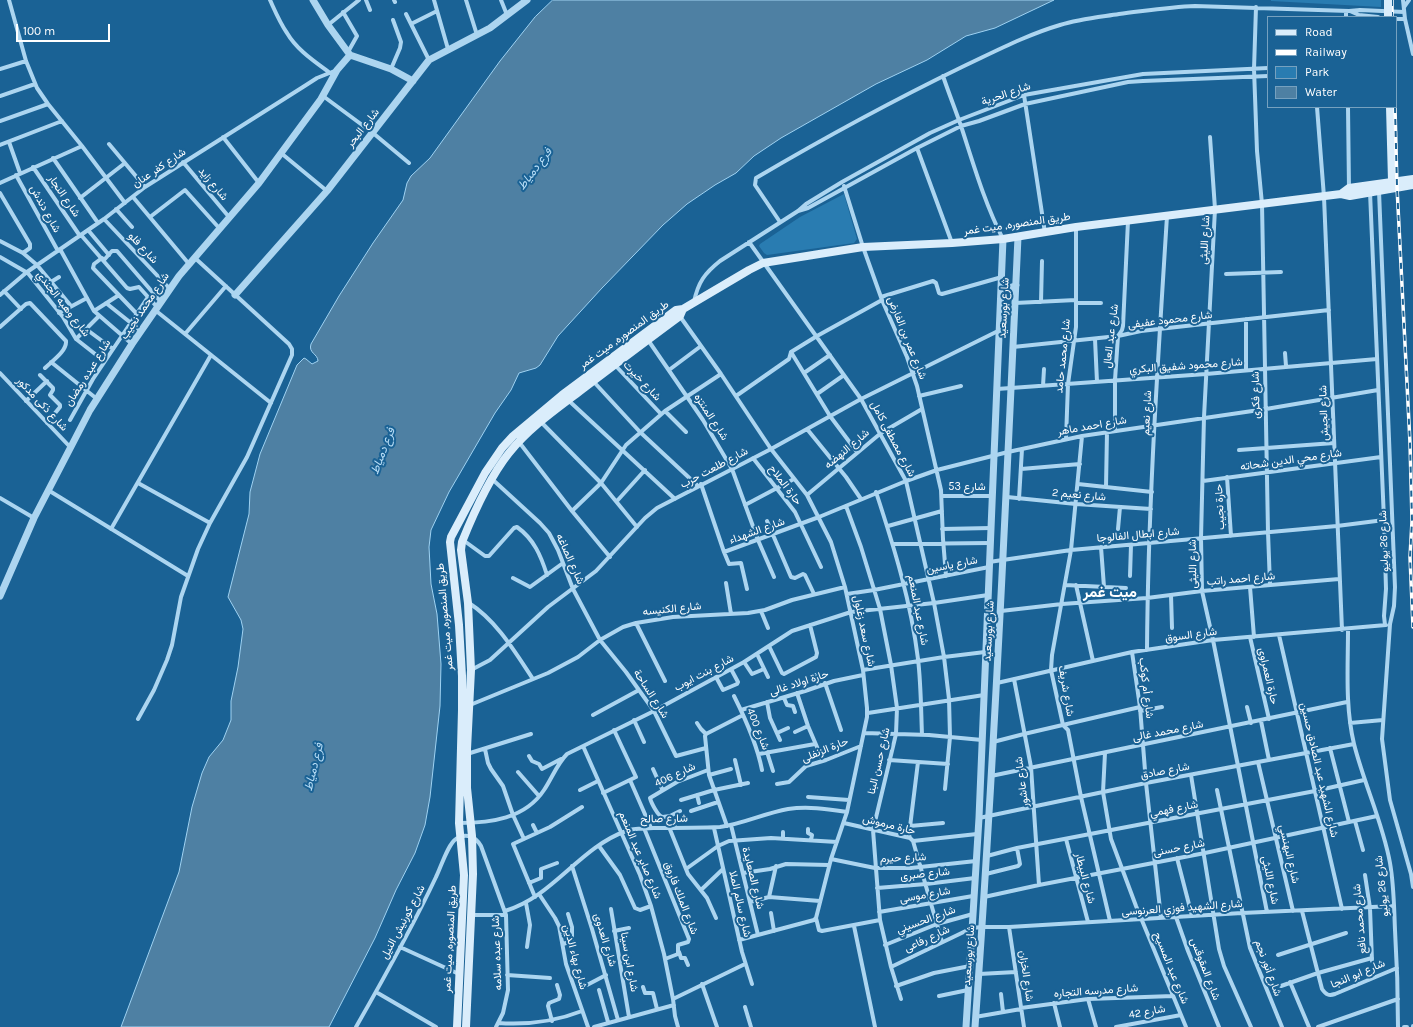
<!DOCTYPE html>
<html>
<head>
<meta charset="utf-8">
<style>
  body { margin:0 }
  #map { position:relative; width:1413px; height:1027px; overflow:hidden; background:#1a6295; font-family:Karla,sans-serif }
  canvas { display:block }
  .legend { position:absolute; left:1267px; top:16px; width:130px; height:92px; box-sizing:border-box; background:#1a6295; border:1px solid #76a1bf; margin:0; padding:5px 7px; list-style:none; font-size:12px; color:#fff }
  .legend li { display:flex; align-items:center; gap:8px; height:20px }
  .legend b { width:20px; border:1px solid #76a1bf }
  .scale { position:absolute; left:16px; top:24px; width:94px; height:18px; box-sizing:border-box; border:2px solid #fff; border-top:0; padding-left:5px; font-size:12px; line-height:14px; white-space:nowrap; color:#fff; -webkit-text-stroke:3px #1a6295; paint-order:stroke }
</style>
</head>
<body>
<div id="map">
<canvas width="1413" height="1027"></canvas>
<ul class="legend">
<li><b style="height:5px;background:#daedfb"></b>Road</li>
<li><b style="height:5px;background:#fff"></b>Railway</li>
<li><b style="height:11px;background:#297cb1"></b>Park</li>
<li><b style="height:11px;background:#4e80a3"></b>Water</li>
</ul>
<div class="scale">100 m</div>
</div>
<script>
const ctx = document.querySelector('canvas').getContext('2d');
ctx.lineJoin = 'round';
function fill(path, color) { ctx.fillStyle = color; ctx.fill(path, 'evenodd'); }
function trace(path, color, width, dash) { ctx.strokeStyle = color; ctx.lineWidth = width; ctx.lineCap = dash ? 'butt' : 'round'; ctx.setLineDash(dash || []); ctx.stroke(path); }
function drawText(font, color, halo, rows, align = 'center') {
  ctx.font = font + ' Karla,Vazirmatn,sans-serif'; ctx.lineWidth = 4; ctx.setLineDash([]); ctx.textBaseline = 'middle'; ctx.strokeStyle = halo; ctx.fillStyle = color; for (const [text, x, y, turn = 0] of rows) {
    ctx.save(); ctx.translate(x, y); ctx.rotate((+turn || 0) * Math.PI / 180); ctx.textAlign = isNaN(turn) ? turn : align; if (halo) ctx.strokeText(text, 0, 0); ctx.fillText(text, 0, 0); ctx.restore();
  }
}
fill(new Path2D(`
  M 1271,0 L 1381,0 L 1381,7 L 1271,1 Z
  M 844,194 L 857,239 L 854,243 L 767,255 L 764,253 L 759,246 L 760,244 L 800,217 Z`), '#297cb1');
const water = new Path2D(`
  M 553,0 L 1054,0 L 995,28 L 966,36 L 927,60 L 876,84 L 781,138 L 754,156 L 736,173 L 715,185 L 687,204 L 663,225 L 602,288 L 558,336 L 540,365 L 536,368 L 519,373 L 511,390 L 495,413 L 449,492 L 431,530 L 429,547 L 431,584 L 437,614 L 441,664 L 440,706 L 430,797 L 425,825 L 415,853 L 396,890 L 375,938 L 329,1027 L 121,1027 L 179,872 L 192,807 L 202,773 L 209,757 L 223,740 L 231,720 L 231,701 L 238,667 L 243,629 L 241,620 L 228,597 L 249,514 L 250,492 L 260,454 L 297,365 L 304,358 L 306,359 L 312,364 L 318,361 C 318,354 308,353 311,344 L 339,296 L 373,243 L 403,200 L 407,183 L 411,176 L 430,158 L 500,61 L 535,17 Z`);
fill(water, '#4e80a3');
trace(water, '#9fd2f2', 1);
trace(new Path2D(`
  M 9,0 L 26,61 L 37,88 L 48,104 L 82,146 L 125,203
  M 270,0 C 275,11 280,23 287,33 C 297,50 314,61 330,73
  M 366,0 L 370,10
  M 394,0 L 395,2
  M 434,0 L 448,49
  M 466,0 L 477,35
  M 501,0 L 507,15
  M 1403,0 L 1405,19 L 1413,54
  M 1256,7 L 1254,69 L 1257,151 L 1262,204 L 1268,532 L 1270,585
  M 1404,7 L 1409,0
  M 1350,11 L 1359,15 L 1378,17
  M 343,12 L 357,36 L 348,52
  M 406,14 L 429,60
  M 1346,17 L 1346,11
  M 1396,19 L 1405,19
  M 411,24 L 437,11
  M 328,25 L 359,0
  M 0,69 L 26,61
  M 391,69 L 400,48 L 401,42 L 393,20
  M 943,76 C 949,94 956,111 962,129 C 974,166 985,204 1003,239
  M 1024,95 L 1045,233
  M 0,96 L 35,84
  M 323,96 L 373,133 L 409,163
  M 1317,107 L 1324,197 L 1342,630
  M 1348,107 L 1349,189
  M 0,121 L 48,104
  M 223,137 L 259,183
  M 1210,137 L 1215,209 L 1204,417 L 1201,538 L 1202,591 L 1213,640 L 1267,912
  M 9,142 L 20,173
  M 109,144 L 145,187
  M 0,145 L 62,121
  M 917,148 L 952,243
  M 281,153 L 327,191
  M 53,158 L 98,223
  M 183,162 L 229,217
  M 33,167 L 80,236
  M 16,175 L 58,251
  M 0,183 L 82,146
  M 844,186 L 863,247 L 882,300 L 907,357 L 917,386 L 941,490 L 943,539 L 946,576
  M 1379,191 L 1395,587 L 1394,606 L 1390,624 L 1382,739 L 1390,800 L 1411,874 L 1413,887
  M 1370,192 L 1384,520 L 1386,589 L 1384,616 L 1385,625
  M 0,193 L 30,244 L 30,248 L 23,253
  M 133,197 L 189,264
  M 80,198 L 125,163
  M 116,209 L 132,227
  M 798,211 L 808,208 L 917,148 L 961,126 L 979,121 L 1025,104 L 1128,82 L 1143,81 L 1268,76
  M 150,217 L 185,190 L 220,229
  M 104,219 L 170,289
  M 780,222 L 755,185 L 756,178 C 824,138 892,101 962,67 C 994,52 1026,35 1060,25 C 1079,19 1100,17 1119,14 C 1145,11 1169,7 1195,6 L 1349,11 L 1360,10 L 1404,12
  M 88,230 L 109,255
  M 81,235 L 127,288 L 130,289 L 139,287 L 157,307
  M 0,241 L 23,253 L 37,265 L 71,306
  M 749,242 L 861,399 L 906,481 L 934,603 L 944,657 L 949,699 L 950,737 L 945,789
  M 60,249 L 94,311 L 132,344
  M 0,257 L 26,272
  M 102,258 L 94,264 L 93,268 L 137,314
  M 104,260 L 112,251 L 117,251 L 161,302
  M 27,272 L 63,317 L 76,339 L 104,361
  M 1226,274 L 1281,272
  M 51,282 L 59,277
  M 4,291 L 21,309
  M 0,295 L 27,272 L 104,219 L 145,187 L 303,87 L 317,78 L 337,70
  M 881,297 L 933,281 L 936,283 L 939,293 L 942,294 L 1002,277
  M 694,302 C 698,282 705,273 720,261 L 798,211 L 806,204 L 842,182 L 930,133 L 959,120 L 1024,95 L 1143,74 L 1268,68
  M 1041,302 L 1042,261
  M 106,303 L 141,331
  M 1015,303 L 1076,300
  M 1076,303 L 1101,303
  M 155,310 L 271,403
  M 94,311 L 119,295
  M 59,313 L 87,298
  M 679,315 L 721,374 L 771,449 L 807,495 L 831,542 L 845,587 L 863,670 L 867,708 L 867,717 L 847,812 L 831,859 L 816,918 L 814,920 L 739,940
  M 1246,319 L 1246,370
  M 0,327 L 26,304 L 30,303 L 66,341 C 67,351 52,361 45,368
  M 86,329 L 113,349
  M 185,334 L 226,286
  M 76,339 L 99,316
  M 1095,339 L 1097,382
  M 648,340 L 703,420 L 732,469 L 758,540 L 774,577
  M 1013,347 L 1118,336 L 1141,331 L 1329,310
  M 791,352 L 830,416 L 857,452
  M 1285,353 L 1286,366
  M 51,362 L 97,399
  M 614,364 L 661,414
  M 669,370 L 701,346
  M 0,373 L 71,448
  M 804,373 L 830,355
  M 40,375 L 53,388 L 53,390 L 50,395 L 60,405 L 60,407 L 47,423
  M 593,381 L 640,432 L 698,486
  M 1043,386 L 1044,369
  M 997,389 L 1206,374 L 1377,359
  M 817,394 L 844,375
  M 736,396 L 789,359 L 791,352 L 817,336 L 882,300
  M 919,396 L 961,386
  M 567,399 L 675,499
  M 26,401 L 47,381
  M 665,411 L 686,432
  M 70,420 L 93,379 L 148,297
  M 541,422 L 601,483 L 637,527
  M 807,429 L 846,477 L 861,499
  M 1115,431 L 1115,380 L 1118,336 L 1122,330 L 1123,326 L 1128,221
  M 1082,436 L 1071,550 L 1052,655 L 1051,670 L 1063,725 L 1068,730 L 1081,797 L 1110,921
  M 1066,439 L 1068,384 L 1076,327 L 1076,227
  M 519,442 L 572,511 L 610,557
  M 1239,450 L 1334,443
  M 753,458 L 795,512 L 821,567
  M 1021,469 L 1080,464
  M 1227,477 L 1231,536
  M 492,479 L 540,523 L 549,533 L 558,550 L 573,589 L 600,640 L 626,672 L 654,711 L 676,756 L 706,748
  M 1203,481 L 1381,457
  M 138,483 L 210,523
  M 701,484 L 724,552 L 819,517 L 906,481 L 937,470 L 1008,452 L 1082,436 L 1266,409 L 1378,390
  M 1078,484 L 1152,492
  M 1106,487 L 1107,432
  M 48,490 L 188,576
  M 876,492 C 894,547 911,602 918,659 C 921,684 921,710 922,735
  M 807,495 L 881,433 L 922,409
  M 942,496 L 992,496
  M 1007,497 L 1076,504 L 1151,509
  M 0,498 L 34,518
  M 1019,499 L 1022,449
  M 617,501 L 645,470
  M 745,505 L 794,479
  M 846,506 L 861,547 L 880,609 L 891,665 L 897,708 L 896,734 L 873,830 L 880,920 L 891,967 L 901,999
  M 572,511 L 601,483 L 626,445 L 665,411 L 721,374
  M 767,521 L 791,577 L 795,578 L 803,574 L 805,575 L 814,594
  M 888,526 L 942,511
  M 111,529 L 211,355
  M 942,529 L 991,528
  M 1118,529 L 1120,507
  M 463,540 L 485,556 L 489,556 L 514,528 L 517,527 C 534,539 541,556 547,575
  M 894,544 L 990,543
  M 1101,547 L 1104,587
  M 724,552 L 729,564 L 741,563 L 747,589
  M 989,562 L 1071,550 L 1337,526 L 1384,520
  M 1130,576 L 1131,545
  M 513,578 L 530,587 L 563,563
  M 726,583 L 731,614
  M 1065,585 L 1126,588
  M 1076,585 L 1093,661
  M 1250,587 L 1254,637
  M 847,594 L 874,590 L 989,567
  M 1171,595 L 1172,628
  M 469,603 C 497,621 515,652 533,679
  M 761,611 L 768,628
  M 1001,611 L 1062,604 L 1147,598 L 1202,591 L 1339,579
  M 636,623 L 665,681
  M 1348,629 C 1348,668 1345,706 1354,744 C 1364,784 1383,823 1390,863 C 1394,885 1394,908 1395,930 C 1397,962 1398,995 1398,1027
  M 1279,635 L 1342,909
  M 1250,637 L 1269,719
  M 769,646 L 782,673 L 784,674 L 816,657 L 817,653 L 810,625
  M 1147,650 C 1148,505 1158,360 1167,216
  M 1132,652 L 1140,707 L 1146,783 L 1161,918
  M 757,654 L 768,677
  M 744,662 L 752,674 L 764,669
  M 471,670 L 490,660 L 548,607 L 596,571 L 645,518 L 657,508 L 771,449 L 861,399 L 1000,330
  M 863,670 L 944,657 L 985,652
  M 815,675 L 819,685
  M 716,677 L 723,690 L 737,684 L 738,682 L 731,669
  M 1014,679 L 1031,767 L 1039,885
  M 825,683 L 841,730
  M 997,683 L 1132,652 L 1213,640 L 1386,625
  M 797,693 L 808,726 L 823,761
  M 734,696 C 746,720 757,744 762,770
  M 784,698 L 787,705 L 793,706 L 795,712
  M 767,702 L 770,718 L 780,740
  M 470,705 L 548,673 L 578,657 L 600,640 L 623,627 L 636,623 L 673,617 L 748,613 L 765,610 L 792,600 L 845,587
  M 1247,707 L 1251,723
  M 741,710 L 805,691 L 834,681 L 863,675
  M 1140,711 L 1162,707
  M 868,713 L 984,695
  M 593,715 L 639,690
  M 138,719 L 154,690 L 167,660 L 172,645 L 181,597 L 198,549 L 210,523 L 247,457 L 292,355 L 292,349 L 289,344 L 195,258
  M 634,720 L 644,742
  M 1261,721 L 1269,760
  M 697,723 L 701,729 L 706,734
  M 1350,723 L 1383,720
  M 795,732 L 808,726
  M 777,733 L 788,728
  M 864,733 L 929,735 L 982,740
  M 993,742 L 1024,734 L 1140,707
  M 583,746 L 640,875 L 651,906 L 664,954 L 673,999 L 675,1016 L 678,1027
  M 1330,748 L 1349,822
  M 485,749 L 488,763 L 491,769 L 503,786 L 513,815 L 524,839
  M 767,752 L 773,771
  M 1105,753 L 1103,792 L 1111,839 L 1136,906 L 1186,1027
  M 467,754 L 531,734
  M 759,754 L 815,744
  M 529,756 L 532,761 L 539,764 L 542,769 L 561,759
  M 735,760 L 741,785
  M 889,760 L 948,764
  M 1258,762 L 1293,911
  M 653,769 L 662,789
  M 518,772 L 539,796
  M 709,775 L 731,769
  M 1191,775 L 1219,949 L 1224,966 L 1251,1027
  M 991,776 L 1347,702
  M 630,780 L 651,828
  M 777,784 L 789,782 L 806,766 L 826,760 L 861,746
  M 580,790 L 598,781
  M 1217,790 L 1250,948 L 1282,1027
  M 603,793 L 636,777 L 614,730
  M 697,795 L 699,803
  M 808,797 L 849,800
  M 681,800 L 714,790 L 748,783
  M 691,811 L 718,802
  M 670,816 L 680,811
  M 979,818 L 1146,783 L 1354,744
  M 1355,821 L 1363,850
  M 459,823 C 490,823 525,819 544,790 C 552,778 557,764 567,754 L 654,711 L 744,662 L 792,631 L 851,612 L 934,603 L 988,595
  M 844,823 L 910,838 L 913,841 L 977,834
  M 533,825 L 537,833
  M 731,825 L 758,935
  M 727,826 L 709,775 L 705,736 L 706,734 L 743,715
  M 910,826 L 943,823
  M 669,827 L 688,874 L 707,898 L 716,918
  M 675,827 L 670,816 C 668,816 665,817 663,817 C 658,817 651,802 650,798 L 677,782 L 708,770
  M 644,828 L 689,939 L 688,942 L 678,945 L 678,954 L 665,959
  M 714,828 L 742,952 L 752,984
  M 808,829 L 808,833 L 812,835 L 811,840
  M 783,832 L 783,838
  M 910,838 L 909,835 L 918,762
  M 1066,839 L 1088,922
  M 913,841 L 942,942
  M 599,846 L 620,875 L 635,908 L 640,910 L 651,906
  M 987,856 L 1017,848 L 1315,791 L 1364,780
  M 1177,858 L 1192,916
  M 831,859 L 875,868 L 911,868 L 976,861
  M 572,866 L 592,929 L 618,1020
  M 686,869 L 718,846 L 729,841 L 771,838 L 837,842
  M 743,873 L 770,869 L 786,864 L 829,865
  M 986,874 L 1018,866 L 1020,864 L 1017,848
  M 1365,875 L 1370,908 L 1372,961
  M 529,883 L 541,878 L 541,869 L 557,863
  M 877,888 L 926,884 L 975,878
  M 701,890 L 723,869
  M 539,894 L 555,918 L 559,926 L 566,964 L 588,1027
  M 535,897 L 513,844 L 550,827 L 582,807
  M 769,897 L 776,866
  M 984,897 L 1039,885 L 1205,853 L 1377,816
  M 750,902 L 769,897 L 820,901
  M 526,903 L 530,925 L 527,947
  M 611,909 L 629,1017
  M 505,911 C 553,897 579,848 626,831 C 635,828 644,829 653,828 C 675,828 697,828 720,827 C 743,824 765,813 788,809 C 808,806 827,809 847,812
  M 1302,911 L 1322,989 C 1326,995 1329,996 1335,994 L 1397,968
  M 879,912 L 973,896
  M 771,913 L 774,931
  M 471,915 L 506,915
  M 1176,917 L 1188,951 L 1219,1027
  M 816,918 L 819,930 L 822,931 L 880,920
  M 854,926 L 875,1027
  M 1009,927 L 1024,1027
  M 614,931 L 629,928
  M 563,944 L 572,941 L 572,927 L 568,914
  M 885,945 L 937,924 L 973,914
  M 400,947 L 459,974
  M 679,952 L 681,958 L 685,958 L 688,965
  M 1278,955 L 1346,933
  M 891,967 L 972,928 L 982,927 L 1009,927 L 1242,913 L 1394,906
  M 979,974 L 1016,972
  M 507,975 L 550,978
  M 1290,982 L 1309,1027
  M 702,984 L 717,1027
  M 587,985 L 606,975
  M 896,986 L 934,973 L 970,966
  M 1281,986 L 1318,973 L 1372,958
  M 643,987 L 645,993 L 653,993 L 657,1009
  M 599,990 L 608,1022
  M 376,992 L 436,1027
  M 1001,994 L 1003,1012
  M 939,996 L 968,990
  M 673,999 L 745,964
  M 1088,999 L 1096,1027
  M 1054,1003 L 1060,1027
  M 745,1007 L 751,1027
  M 1021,1008 L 1088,999 L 1173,996
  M 975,1017 L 1021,1009
  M 552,1021 L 548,1006 L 549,1003 L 559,999 L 560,995 L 557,985
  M 498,1023 C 527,1025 554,1022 582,1011
  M 356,1027 C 384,978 412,928 436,877 C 441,867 448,844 456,839 C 466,832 476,837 481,846 L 506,915 L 508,990 L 503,1013 L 496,1027
  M 594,1027 L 674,1005
  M 1116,1027 L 1181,1015
  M 1318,1027 L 1398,999
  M 1404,1027 L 1407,1027
  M 1413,1027 L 1413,1026`), '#acd5f0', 4);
trace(new Path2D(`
  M 313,0 L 328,25 L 350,55 L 391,69 L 413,81
  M 1002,284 C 1006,288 1011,289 1016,285
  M 235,295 L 327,191 L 429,60 L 490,28 L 527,0
  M 0,596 L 34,518 L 90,410 L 132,344 L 179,276 L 259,183 L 321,99 L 337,70 L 350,55
  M 966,1027 L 979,818 L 1003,239
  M 975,1027 C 994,764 1006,500 1018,237`), '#acd5f0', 7);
trace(new Path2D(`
  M 1390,107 L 1392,181
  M 1341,194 L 1349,188 L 1413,179
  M 457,1027 L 464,875 L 459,823 L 462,710 L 462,676 L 459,625 L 450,542 L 451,537 L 459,522 L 485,473 L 502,448 L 513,436 L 562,395 L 676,310 L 683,309 L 749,270 L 763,263 L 863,247 L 952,243 L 1003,239 L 1076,227 L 1341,194 L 1350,196 L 1413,185
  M 466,1027 L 473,874 L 472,836 L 467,788 L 467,749 L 471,670 L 468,603 L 461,550 L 462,542 C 474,512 489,478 509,453 C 529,428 555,410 580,391 C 613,366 646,341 680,316 L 683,309`), '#daedfb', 8);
const rail = new Path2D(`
  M 1392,0 L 1392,17
  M 1395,107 L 1397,187 L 1410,443 L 1412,521 L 1410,557 L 1413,627`);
trace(rail, '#fff', 3.5);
trace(rail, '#1a6295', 2, [6]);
trace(new Path2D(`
  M 1388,0 L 1388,17`), '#daedfb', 8);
drawText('11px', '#fff', '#1a6295', [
  ["شارع الحرية",1006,94,-19],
  ["شارع البحر",363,128,-52],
  ["شارع كفر عنان",159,168,-34],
  ["شارع زايد",213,184,50],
  ["شارع النجار",64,196,56],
  ["شارع دندش",45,209,61],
  ["طريق المنصوره, ميت غمر",1017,224,-8],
  ["شارع الليثى",1205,240,-87],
  ["شارع فلو",143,248,47],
  ["شارع وهبه الجندي",63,304,52],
  ["شارع محمد نجيب",145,306,-56],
  ["شارع بورسعيد",1004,308,-87],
  ["شارع محمود عفيفى",1170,320,-7],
  ["طريق المنصوره, ميت غمر",624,335,-36],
  ["شارع عبد العال",1111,336,-83],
  ["شارع عمر بن الفارض",907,338,68],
  ["شارع محمد حامد",1063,356,-84],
  ["شارع محمود شفيق البكري",1186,366,-4],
  ["شارع عبده رمضان",88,373,-58],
  ["شارع خيرت",642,381,47],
  ["شارع فكرى",1256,395,-91],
  ["شارع ذكى مدكور",42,404,47],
  ["شارع نعيم",1147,413,-87],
  ["شارع الجيش",1324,413,-92],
  ["شارع المنتزه",711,417,57],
  ["شارع احمد ماهر",1092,426,-10],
  ["شارع مصطفى كامل",893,439,62],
  ["شارع النهضه",847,449,-40],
  ["شارع محي الدين شحاته",1291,460,-8],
  ["شارع طلعت حرب",714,468,-28],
  ["حارة الملاح",785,485,53],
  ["شارع 53",967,487],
  ["شارع نعيم 2",1079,495,5],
  ["حارة نجيب",1220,507,-93],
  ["شارع الشهداء",757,531,-20],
  ["شارع ابطال الفالوجا",1138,535,-5],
  ["شارع 26 يوليو",1384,541,-92],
  ["شارع الصاغه",570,559,66],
  ["شارع الليثى",1193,564,-91],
  ["شارع ياسين",952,565,-11],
  ["شارع احمد راتب",1241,579,-5],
  ["شارع الكنيسه",672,609,-6],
  ["شارع عبد المنعم",918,610,79],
  ["طريق المنصوره, ميت غمر",445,617,-95],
  ["شارع سعد زغلول",864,631,78],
  ["شارع بورسعيد",989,631,-87],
  ["شارع السوق",1191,635,-8],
  ["شارع بنت ايوب",704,673,-28],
  ["حارة العمراوى",1268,676,77],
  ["حارة اولاد غالى",799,683,-18],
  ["شارع أم كوكب",1146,688,83],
  ["شارع شريف",1066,691,80],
  ["شارع الساحة",651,694,57],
  ["شارع 400",758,729,68],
  ["شارع محمد غالى",1168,731,-11],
  ["حارة الزنفلى",825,750,-22],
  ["شارع حسن البنا",879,761,-77],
  ["شارع الشهيد عبد الصادق حسين",1319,770,77],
  ["شارع صادق",1165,771,-11],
  ["شارع 406",675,775,-25],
  ["شارع عاشور",1022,782,-97],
  ["شارع فهمي",1174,809,-11],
  ["شارع صالح",664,819,-1],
  ["حارة مرموش",889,825,14],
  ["شارع حسنى",1179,848,-11],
  ["شارع البهنسي",1289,854,77],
  ["شارع صابر عبد المنعم",640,855,67],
  ["شارع حيرم",903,858,-2],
  ["شارع صبرى",925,874,-6],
  ["شارع الصعايدة",753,878,76],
  ["شارع البيطار",1085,878,75],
  ["شارع الليثى",1270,880,78],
  ["شارع 26 يوليو",1382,886,-96],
  ["شارع موسى",925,895,-10],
  ["شارع الملك فاروق",681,898,69],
  ["شارع سالم الملا",740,904,77],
  ["شارع الشهيد فوزي العرنوسى",1182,908,-4],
  ["شارع محمد نافع",1360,919,-95],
  ["شارع الحسيني",926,920,-20],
  ["شارع كورنيش النيل",403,922,-62],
  ["طريق المنصوره, ميت غمر",450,939,-87],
  ["شارع رفاعى",927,939,-25],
  ["شارع العدوى",605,940,73],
  ["شارع عبده سلامه",497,953,-92],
  ["شارع بورسعيد",969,955,-86],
  ["شارع بهاء الدين",575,957,75],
  ["شارع ابن سينا",629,962,80],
  ["شارع عبد المسيح",1171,968,68],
  ["شارع أنور نجم",1268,968,70],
  ["شارع المقوقس",1205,969,69],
  ["شارع ابو النجا",1358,974,-23],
  ["شارع الخزان",1026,976,82],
  ["شارع مدرسه التجاره",1096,991,-4],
  ["شارع 42",1147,1012,-10]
]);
drawText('italic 12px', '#b8def7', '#1a6295', [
  ["فرع دمياط",535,169,-53],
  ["فرع دمياط",383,451,-69],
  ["فرع دمياط",314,767,-76]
]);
drawText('bold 15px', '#fff', '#1a6295', [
  ["ميت غمر",1110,593]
]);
</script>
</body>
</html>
